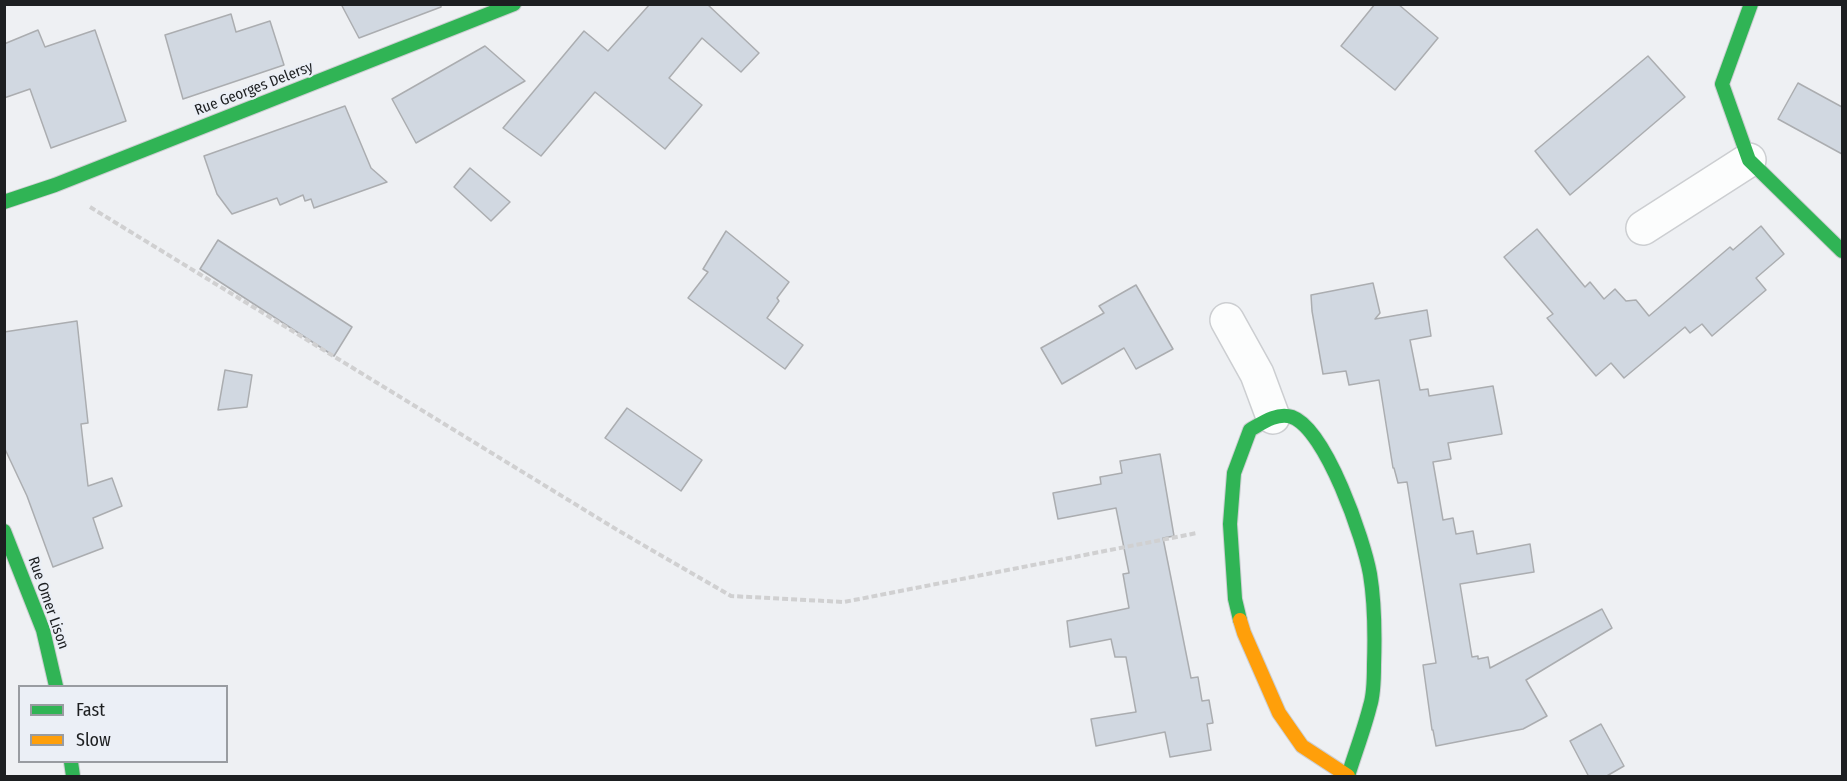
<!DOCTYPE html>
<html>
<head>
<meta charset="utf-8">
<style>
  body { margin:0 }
  #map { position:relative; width:1847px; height:781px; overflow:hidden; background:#eef0f3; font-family:"Fira Sans Condensed",sans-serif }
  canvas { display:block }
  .frame { position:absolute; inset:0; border:6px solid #1d1f21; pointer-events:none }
  .legend { position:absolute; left:18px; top:685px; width:210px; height:78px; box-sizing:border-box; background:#ebeff6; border:2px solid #999ca1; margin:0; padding:8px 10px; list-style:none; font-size:18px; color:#1d1f21 }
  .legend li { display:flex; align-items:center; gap:12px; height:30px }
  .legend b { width:30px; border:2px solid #999ca1 }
</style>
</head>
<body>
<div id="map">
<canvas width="1847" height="781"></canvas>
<div class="frame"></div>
<ul class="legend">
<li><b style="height:8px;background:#30b455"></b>Fast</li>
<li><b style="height:8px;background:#ff9f0a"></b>Slow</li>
</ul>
</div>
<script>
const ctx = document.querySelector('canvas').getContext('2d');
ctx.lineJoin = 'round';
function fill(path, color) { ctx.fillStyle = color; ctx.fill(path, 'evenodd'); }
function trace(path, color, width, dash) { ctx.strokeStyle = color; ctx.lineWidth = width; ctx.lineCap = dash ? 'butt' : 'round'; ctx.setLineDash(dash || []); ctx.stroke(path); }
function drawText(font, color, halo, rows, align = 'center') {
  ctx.font = font + ' "Fira Sans Condensed",sans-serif'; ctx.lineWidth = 4.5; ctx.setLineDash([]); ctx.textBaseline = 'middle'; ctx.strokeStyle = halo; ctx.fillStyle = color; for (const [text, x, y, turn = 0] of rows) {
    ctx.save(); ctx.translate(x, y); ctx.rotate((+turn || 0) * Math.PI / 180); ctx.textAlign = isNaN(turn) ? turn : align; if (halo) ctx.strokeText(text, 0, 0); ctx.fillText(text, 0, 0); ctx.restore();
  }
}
const building = new Path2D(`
  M 341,4 L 441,4 L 441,7 L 359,38 Z
  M 650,4 L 707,4 L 759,53 L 741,72 L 702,38 L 669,78 L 702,105 L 665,149 L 595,92 L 541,156 L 503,128 L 584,31 L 608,51 Z
  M 1375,4 L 1398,4 L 1438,38 L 1395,90 L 1341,46 Z
  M 231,14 L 236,32 L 270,21 L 284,65 L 183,99 L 165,35 Z
  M 38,30 L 45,47 L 95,30 L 126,121 L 51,148 L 30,89 L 4,98 L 4,44 Z
  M 485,46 L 525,81 L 416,143 L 392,99 Z
  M 1648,56 L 1685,97 L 1570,195 L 1535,151 Z
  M 1798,83 L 1842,107 L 1842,154 L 1778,119 Z
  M 345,106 L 371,168 L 387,182 L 314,208 L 311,199 L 305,201 L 303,195 L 280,205 L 277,198 L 232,214 L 217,194 L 204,156 Z
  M 470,168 L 510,202 L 491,221 L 454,187 Z
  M 1761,226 L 1784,254 L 1756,278 L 1766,290 L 1712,336 L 1702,324 L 1690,333 L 1685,327 L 1624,378 L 1611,363 L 1596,376 L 1547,318 L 1553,314 L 1504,257 L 1537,229 L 1585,287 L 1590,282 L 1604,299 L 1615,289 L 1626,301 L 1636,300 L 1649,316 L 1730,247 L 1733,250 Z
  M 726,231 L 789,282 L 777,298 L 779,301 L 767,318 L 803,345 L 785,369 L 688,298 L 708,272 L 703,269 Z
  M 218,240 L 352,327 L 334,356 L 200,269 Z
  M 1373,283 L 1380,313 L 1375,319 L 1427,310 L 1431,336 L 1410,340 L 1420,390 L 1428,389 L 1429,396 L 1493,386 L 1502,434 L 1448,443 L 1451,459 L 1433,462 L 1443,520 L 1453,518 L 1456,534 L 1473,531 L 1477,554 L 1530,544 L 1534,572 L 1460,584 L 1472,657 L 1478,656 L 1478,659 L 1488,657 L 1490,668 L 1602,609 L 1612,628 L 1526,680 L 1547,716 L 1523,729 L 1436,746 L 1433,730 L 1432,730 L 1423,665 L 1436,663 L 1407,482 L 1398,483 L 1394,468 L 1393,468 L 1379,380 L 1349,385 L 1346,371 L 1323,374 L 1312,311 L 1311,295 Z
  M 1136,285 L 1173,349 L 1136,369 L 1124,348 L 1062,384 L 1041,348 L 1104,313 L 1099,306 Z
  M 77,321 L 88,423 L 81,424 L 88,486 L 112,478 L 122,506 L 93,518 L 103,548 L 53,567 L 27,496 L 4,447 L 4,332 Z
  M 225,370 L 252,375 L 247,407 L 218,410 Z
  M 627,408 L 702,460 L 681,491 L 605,438 Z
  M 1160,454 L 1174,536 L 1163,538 L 1191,678 L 1198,677 L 1202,701 L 1209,700 L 1213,723 L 1207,724 L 1211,750 L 1170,757 L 1165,732 L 1096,746 L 1091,719 L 1136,712 L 1126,657 L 1115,657 L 1111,639 L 1070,647 L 1067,621 L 1129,608 L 1123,574 L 1129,573 L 1116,508 L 1058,519 L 1053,493 L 1101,484 L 1100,477 L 1122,473 L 1120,461 Z
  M 1601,724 L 1624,766 L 1605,777 L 1589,777 L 1570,741 Z`);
fill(building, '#d1d8e1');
trace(building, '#abadb0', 1.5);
const street = new Path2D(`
  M 1643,228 L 1749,160
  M 1227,320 L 1257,374 L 1273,417`);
const fast = new Path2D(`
  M 1751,4 L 1722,84 L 1749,160 L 1842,251
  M 4,202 L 55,185 L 514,4
  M 4,531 L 43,630 L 56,686
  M 1240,620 L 1235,599 L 1230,524 L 1234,473 L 1250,430 C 1262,423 1277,412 1292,417 C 1326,429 1364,540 1370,574 C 1375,604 1375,635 1374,665 C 1374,678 1374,694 1370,706 C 1364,730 1355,753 1348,776
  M 71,762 L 73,776`);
const slow = new Path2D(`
  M 1240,620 L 1244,633 L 1279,713 L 1302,746 L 1348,776`);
trace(street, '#ccced1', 36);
trace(fast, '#ccced1', 16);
trace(slow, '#ccced1', 16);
trace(new Path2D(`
  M 90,207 L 619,531 L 731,596 L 844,602 L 1197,533`), '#d0d0d1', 4, [6, 3]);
trace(street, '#fcfdfd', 33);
trace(fast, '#30b455', 14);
trace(slow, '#ff9f0a', 14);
drawText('15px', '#1d1f21', '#ebeff6', [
  ["Rue Georges Delersy",254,89,-21],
  ["Rue Omer Lison",48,603,71]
]);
</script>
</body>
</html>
